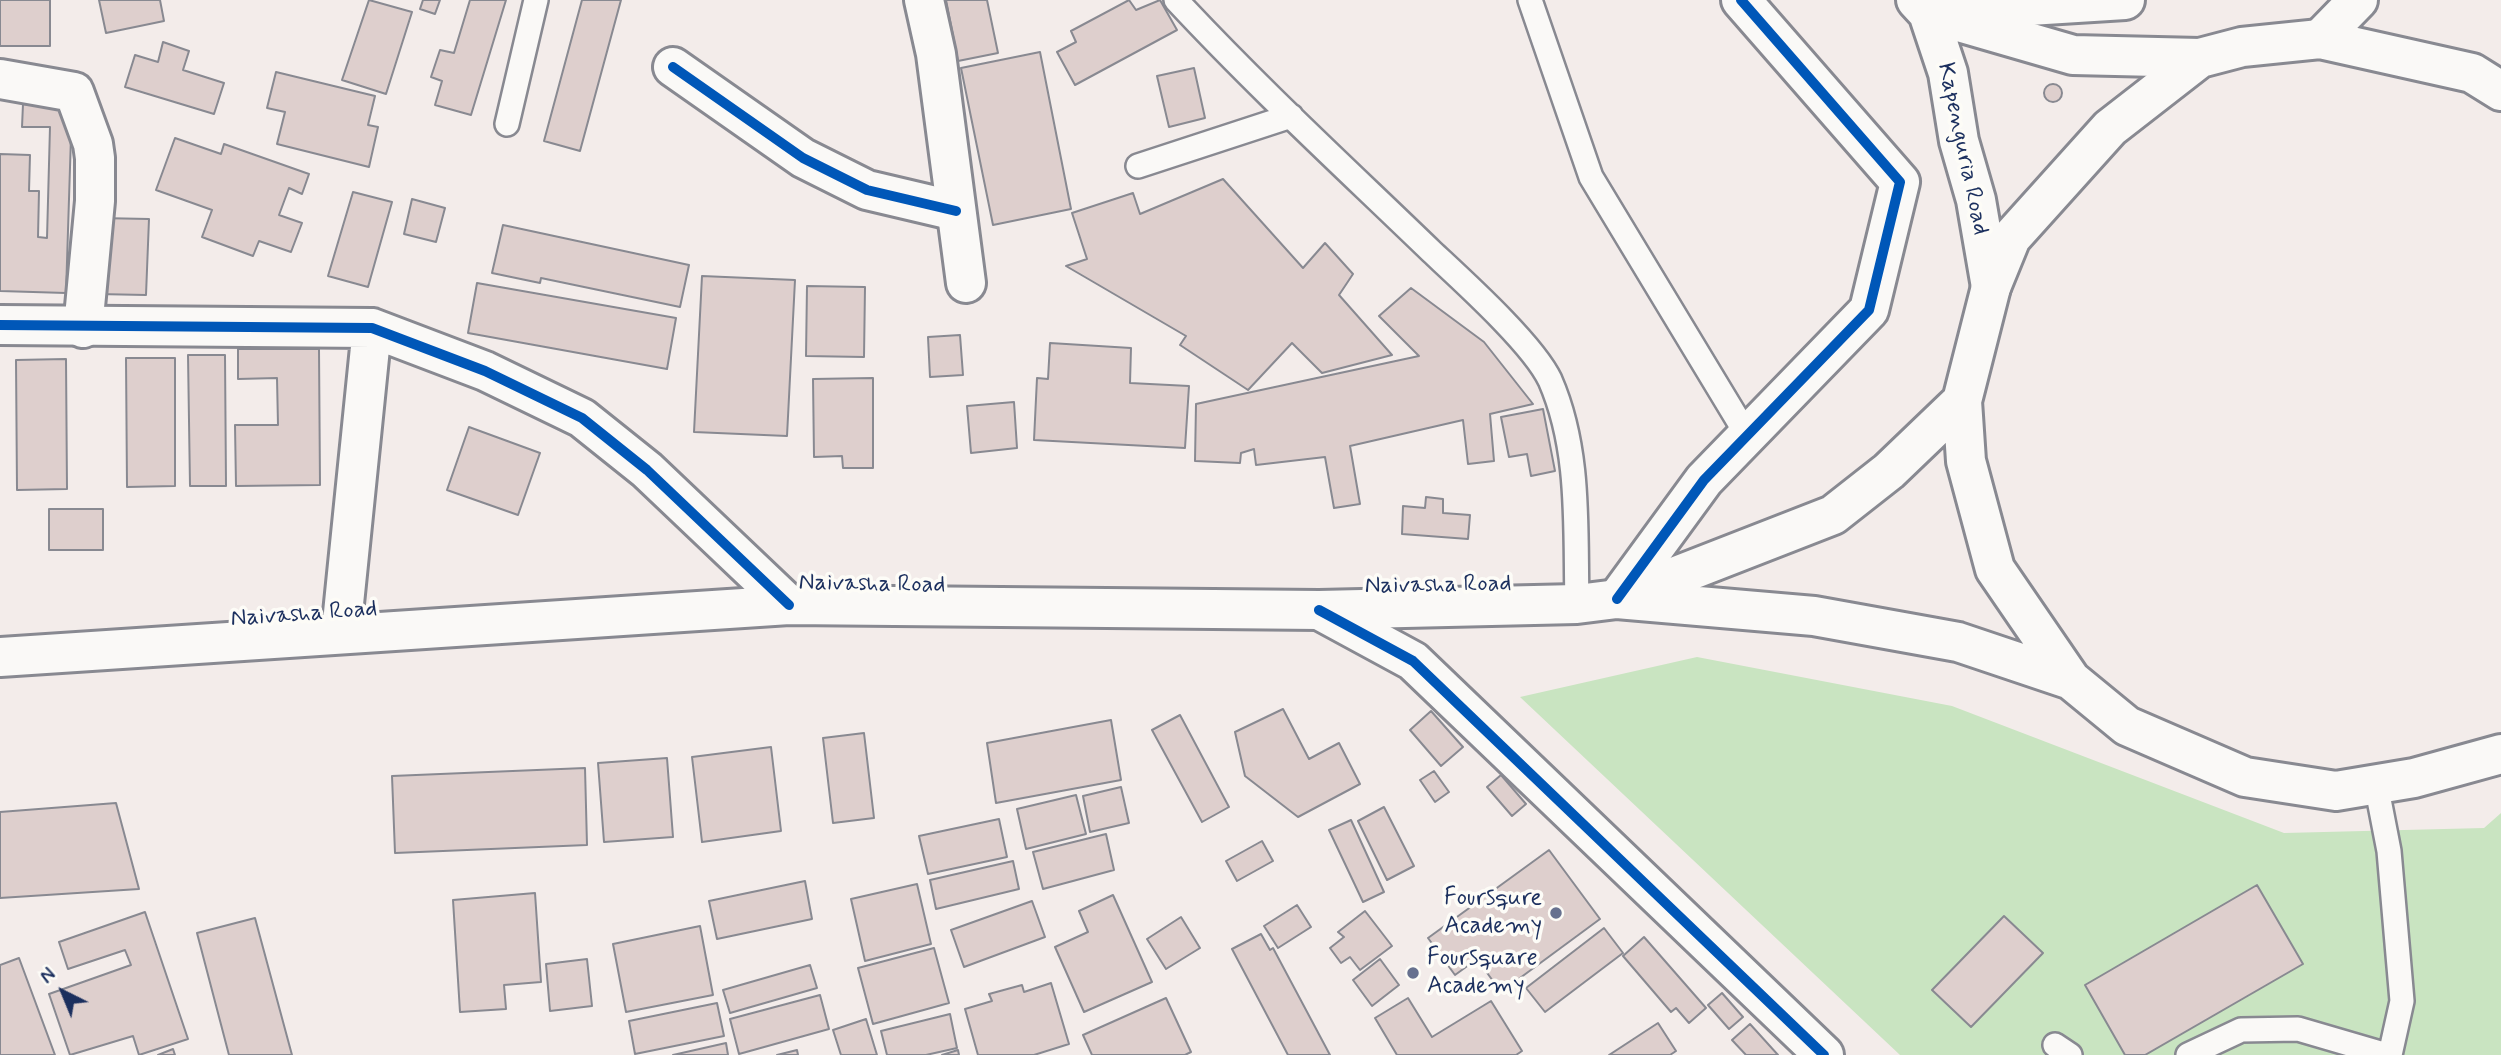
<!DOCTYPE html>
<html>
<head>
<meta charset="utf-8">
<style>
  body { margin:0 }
  #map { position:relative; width:2501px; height:1055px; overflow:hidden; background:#f3ecea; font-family:Mynerve,sans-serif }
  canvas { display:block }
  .north { position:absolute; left:28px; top:957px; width:70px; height:70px; -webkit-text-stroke:5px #fdfcf7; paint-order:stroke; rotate:317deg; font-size:19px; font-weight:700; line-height:28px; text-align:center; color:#1b2f5e }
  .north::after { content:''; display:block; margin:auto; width:24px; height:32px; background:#1b2f5e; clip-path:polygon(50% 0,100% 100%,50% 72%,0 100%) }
</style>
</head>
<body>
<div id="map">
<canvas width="2501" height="1055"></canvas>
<div class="north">N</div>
</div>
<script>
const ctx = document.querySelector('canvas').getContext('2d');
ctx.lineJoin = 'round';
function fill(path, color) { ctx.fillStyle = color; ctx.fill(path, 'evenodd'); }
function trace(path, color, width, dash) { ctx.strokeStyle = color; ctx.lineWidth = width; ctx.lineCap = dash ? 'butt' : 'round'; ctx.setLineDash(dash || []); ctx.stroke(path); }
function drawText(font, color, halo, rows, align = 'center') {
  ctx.font = font + ' Mynerve,sans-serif'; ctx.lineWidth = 7; ctx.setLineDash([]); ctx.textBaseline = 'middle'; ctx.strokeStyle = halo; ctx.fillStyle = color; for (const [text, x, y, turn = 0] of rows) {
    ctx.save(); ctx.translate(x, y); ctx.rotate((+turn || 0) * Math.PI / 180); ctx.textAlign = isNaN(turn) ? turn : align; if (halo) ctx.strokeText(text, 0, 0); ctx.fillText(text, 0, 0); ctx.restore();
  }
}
fill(new Path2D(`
  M 1697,657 L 1952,706 L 2284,833 L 2484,828 L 2501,813 L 2501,1055 L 1900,1055 L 1520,697 Z`), '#c9e4c1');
const building = new Path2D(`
  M 0,0 L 50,0 L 50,46 L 0,46 Z
  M 99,0 L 160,0 L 164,21 L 106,33 Z
  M 369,0 L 412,12 L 386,94 L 342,80 Z
  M 423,0 L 440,0 L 435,14 L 420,9 Z
  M 470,0 L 506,0 L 471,115 L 435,105 L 442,81 L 431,77 L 440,50 L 454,53 Z
  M 582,0 L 621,0 L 580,151 L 544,141 Z
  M 946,0 L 987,0 L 998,53 L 958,61 Z
  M 1129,0 L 1136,10 L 1160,0 L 1177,30 L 1075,85 L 1057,52 L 1076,42 L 1071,31 Z
  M 163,42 L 189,51 L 183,70 L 224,83 L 214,114 L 125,87 L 135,55 L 158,62 Z
  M 1040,52 L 1071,209 L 993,225 L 961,68 Z
  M 1194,68 L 1205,118 L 1169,127 L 1157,76 Z
  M 276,72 L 375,96 L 368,125 L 378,127 L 369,167 L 277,144 L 285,112 L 267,108 Z
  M2044 93a9 9 0 1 1 18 0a9 9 0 1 1-18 0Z
  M 23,104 L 72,105 L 66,293 L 0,291 L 0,154 L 30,155 L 29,191 L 39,191 L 38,237 L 47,238 L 50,127 L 22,127 Z
  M 175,138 L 221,154 L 224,144 L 309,174 L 302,194 L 289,188 L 279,215 L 302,223 L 291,252 L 259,241 L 253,256 L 202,237 L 212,210 L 156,190 Z
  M 1223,179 L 1303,268 L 1325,243 L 1353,274 L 1339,295 L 1392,355 L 1322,373 L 1292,343 L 1248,390 L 1180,345 L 1186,336 L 1066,266 L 1087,259 L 1072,213 L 1133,193 L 1140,214 Z
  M 353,192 L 392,202 L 368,287 L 328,276 Z
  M 412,199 L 445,208 L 436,242 L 404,234 Z
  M 99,218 L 149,219 L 146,295 L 97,294 Z
  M 503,225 L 689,265 L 680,307 L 541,278 L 540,283 L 492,273 Z
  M 702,276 L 795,280 L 787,436 L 694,432 Z
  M 477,283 L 676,318 L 667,369 L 468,333 Z
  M 807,286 L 865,287 L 864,357 L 806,356 Z
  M 1411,288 L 1484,342 L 1533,404 L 1490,414 L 1494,461 L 1468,464 L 1463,420 L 1350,446 L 1360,504 L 1334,508 L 1325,457 L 1256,465 L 1254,449 L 1241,453 L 1240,463 L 1195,461 L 1196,404 L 1419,356 L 1379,316 Z
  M 960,335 L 963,375 L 930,377 L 928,337 Z
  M 1050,343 L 1131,348 L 1130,383 L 1189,386 L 1185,448 L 1034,440 L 1037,378 L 1048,379 Z
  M 238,349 L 319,349 L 320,485 L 236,486 L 235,425 L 278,425 L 277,378 L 238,379 Z
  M 188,355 L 225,355 L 226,486 L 190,486 Z
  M 126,358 L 175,358 L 175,486 L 127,487 Z
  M 66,359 L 67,489 L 17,490 L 16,360 Z
  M 873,378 L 873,468 L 843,468 L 842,456 L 814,457 L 813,379 Z
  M 1014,402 L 1017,448 L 971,453 L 967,406 Z
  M 1543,409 L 1555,471 L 1531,476 L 1527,454 L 1509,457 L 1501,417 Z
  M 469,427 L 540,453 L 518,515 L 447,490 Z
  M 1426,497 L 1443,499 L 1443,513 L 1470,515 L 1468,539 L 1402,534 L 1403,506 L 1425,508 Z
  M 49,509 L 103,509 L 103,550 L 49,550 Z
  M 1283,709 L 1309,759 L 1339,743 L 1360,784 L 1298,817 L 1245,776 L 1235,732 Z
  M 1431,711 L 1463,747 L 1441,766 L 1410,730 Z
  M 1180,715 L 1229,807 L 1202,822 L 1152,730 Z
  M 1111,720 L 1121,780 L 996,803 L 987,743 Z
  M 864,733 L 874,818 L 833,823 L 823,738 Z
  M 771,747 L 781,831 L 702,842 L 692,757 Z
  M 667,758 L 673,837 L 604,842 L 598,763 Z
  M 585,768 L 587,845 L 395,853 L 392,776 Z
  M 1434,771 L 1449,792 L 1435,802 L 1420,780 Z
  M 1501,775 L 1526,804 L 1512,816 L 1487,787 Z
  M 1121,787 L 1129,823 L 1090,832 L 1083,796 Z
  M 1076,795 L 1086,834 L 1026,849 L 1017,809 Z
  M 116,803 L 139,889 L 0,898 L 0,812 Z
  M 1384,807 L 1414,866 L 1387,880 L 1358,821 Z
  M 999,819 L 1007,857 L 928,874 L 919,836 Z
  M 1351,820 L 1384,892 L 1363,902 L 1329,830 Z
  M 1106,834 L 1114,870 L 1043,889 L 1033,852 Z
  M 1262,841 L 1273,861 L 1237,881 L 1226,861 Z
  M 1549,850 L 1600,919 L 1501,992 L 1477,959 L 1455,975 L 1428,938 Z
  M 1013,861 L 1019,889 L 936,909 L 930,880 Z
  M 805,881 L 812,919 L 717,939 L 709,901 Z
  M 917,884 L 931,944 L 865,961 L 851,899 Z
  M 2257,885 L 2303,964 L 2145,1055 L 2125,1055 L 2085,985 Z
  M 535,893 L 541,982 L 504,985 L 506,1009 L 460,1012 L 453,900 Z
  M 1113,895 L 1152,982 L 1084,1012 L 1055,947 L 1088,932 L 1079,911 Z
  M 1032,901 L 1045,937 L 964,967 L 951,930 Z
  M 1297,905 L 1311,927 L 1278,948 L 1264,926 Z
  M 1365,911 L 1392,946 L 1360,970 L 1350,957 L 1341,963 L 1330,948 L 1344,937 L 1338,932 Z
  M 145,912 L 188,1039 L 139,1055 L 133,1036 L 70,1055 L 49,994 L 131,965 L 125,950 L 68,969 L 59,942 Z
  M 2004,916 L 2043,953 L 1971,1027 L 1932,990 Z
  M 1181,917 L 1200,948 L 1166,969 L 1147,939 Z
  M 255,918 L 292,1055 L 229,1055 L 197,933 Z
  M 700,926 L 713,995 L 626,1012 L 613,944 Z
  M 1604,928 L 1623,953 L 1545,1012 L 1526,988 Z
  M 1261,934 L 1270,950 L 1273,948 L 1330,1055 L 1288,1055 L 1232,949 Z
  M 1644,937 L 1706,1008 L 1689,1023 L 1676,1008 L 1671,1012 L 1623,956 Z
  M 934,948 L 949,1003 L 873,1024 L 858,968 Z
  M 19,958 L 55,1055 L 0,1055 L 0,965 Z
  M 587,959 L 592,1006 L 550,1011 L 546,964 Z
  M 1380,959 L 1399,985 L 1372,1006 L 1353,980 Z
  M 810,965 L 817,988 L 730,1013 L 723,990 Z
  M 1051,983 L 1069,1044 L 1034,1055 L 978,1055 L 965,1009 L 992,1001 L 989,994 L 1022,985 L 1024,992 Z
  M 1722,993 L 1743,1017 L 1729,1029 L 1708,1005 Z
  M 820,995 L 829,1029 L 739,1054 L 730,1019 Z
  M 1166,998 L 1191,1052 L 1185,1055 L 1092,1055 L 1083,1035 Z
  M 1408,998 L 1432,1037 L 1491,1001 L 1522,1051 L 1516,1055 L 1397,1055 L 1375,1018 Z
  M 717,1003 L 724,1036 L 635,1054 L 629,1021 Z
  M 950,1014 L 957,1048 L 926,1055 L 887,1055 L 881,1031 Z
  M 866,1019 L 877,1055 L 841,1055 L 833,1030 Z
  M 1658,1023 L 1676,1051 L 1670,1055 L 1609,1055 Z
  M 1750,1024 L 1778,1055 L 1746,1055 L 1732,1040 Z
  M 726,1043 L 728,1055 L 673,1055 Z
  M 173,1049 L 175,1055 L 158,1055 Z
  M 797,1050 L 798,1055 L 777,1055 Z
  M 958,1050 L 959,1055 L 942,1055 Z`);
fill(building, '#decfcd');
trace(building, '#888991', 2);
const service = new Path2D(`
  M 1176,0 C 1258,88 1346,169 1432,252 C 1463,281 1533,344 1550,380 C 1581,451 1575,529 1577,604
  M 1530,0 L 1591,177 L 1747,435
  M 507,124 L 536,0
  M 1138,166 L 1291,116
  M 2376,784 L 2389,851 L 2402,1001 L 2390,1055
  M 2055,1045 L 2070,1055
  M 2188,1055 L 2241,1030 L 2298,1029 L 2387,1055`);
const minor = new Path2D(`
  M 1933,12 L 2125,0
  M 673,67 L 803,158 L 867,190 L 956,211
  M 0,79 L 74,92 L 93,144 L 95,158 L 95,201 L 83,328
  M 1319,610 L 1413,661 L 1824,1055`);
const tertiary = new Path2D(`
  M 924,0 L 936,54 L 966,283
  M 1916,0 L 1928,13 L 1948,73 L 1959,141 L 1976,200 L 1991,287
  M 1928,13 L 2073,55 L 2200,58
  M 2320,39 L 2358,0
  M 0,325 L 372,328 L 485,371 L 582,418 L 647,470 L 789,605
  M 1617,599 L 1704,480 L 1869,310 L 1900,182 L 1741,0
  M 341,633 L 372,328`);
const secondary = new Path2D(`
  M 2501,91 L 2472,73 L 2320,39 L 2242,47 L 2200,58 L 2110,128 L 2011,238 L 1991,287 L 1962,401 L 1966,461 L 1995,569 L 2071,680 L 2127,726 L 2245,777 L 2336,791 L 2414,778 L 2501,754
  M 1625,596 L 1833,515 L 1889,471 L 1962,401
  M 0,657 L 789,605 L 1319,610 L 1577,604 L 1617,599 L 1814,616 L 1958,642 L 2071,680`);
trace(service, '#888991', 28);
trace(minor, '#888991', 44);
trace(tertiary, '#888991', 44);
trace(secondary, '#888991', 44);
trace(service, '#faf9f7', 23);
trace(minor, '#faf9f7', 38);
trace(tertiary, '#faf9f7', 38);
trace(secondary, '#faf9f7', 38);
trace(new Path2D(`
  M 673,67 L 803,158 L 867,190 L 956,211
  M 0,325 L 372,328 L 485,371 L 582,418 L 647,470 L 789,605
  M 1617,599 L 1704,480 L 1869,310 L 1900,182 L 1741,0
  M 1319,610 L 1413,661 L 1824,1055`), '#0057b8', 10);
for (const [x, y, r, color] of [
  [1556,913,7,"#67718f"],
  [1413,973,7,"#67718f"]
]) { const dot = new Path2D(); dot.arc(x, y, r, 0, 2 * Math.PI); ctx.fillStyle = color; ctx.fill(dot); trace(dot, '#fdfcf7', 2.5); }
drawText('24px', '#1b2f5e', '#fdfcf7', [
  ["Kapenguria Road",1962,149,78],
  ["Naivasha Road",872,585,1],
  ["Naivasha Road",1438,586,-1],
  ["Naivasha Road",304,615,-4]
]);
drawText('24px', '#1b2f5e', '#fdfcf7', [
  ["Foursqure",1542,899],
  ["Academy",1542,927],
  ["Foursquare",1427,959,"left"],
  ["Academy",1427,987,"left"]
], 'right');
</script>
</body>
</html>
